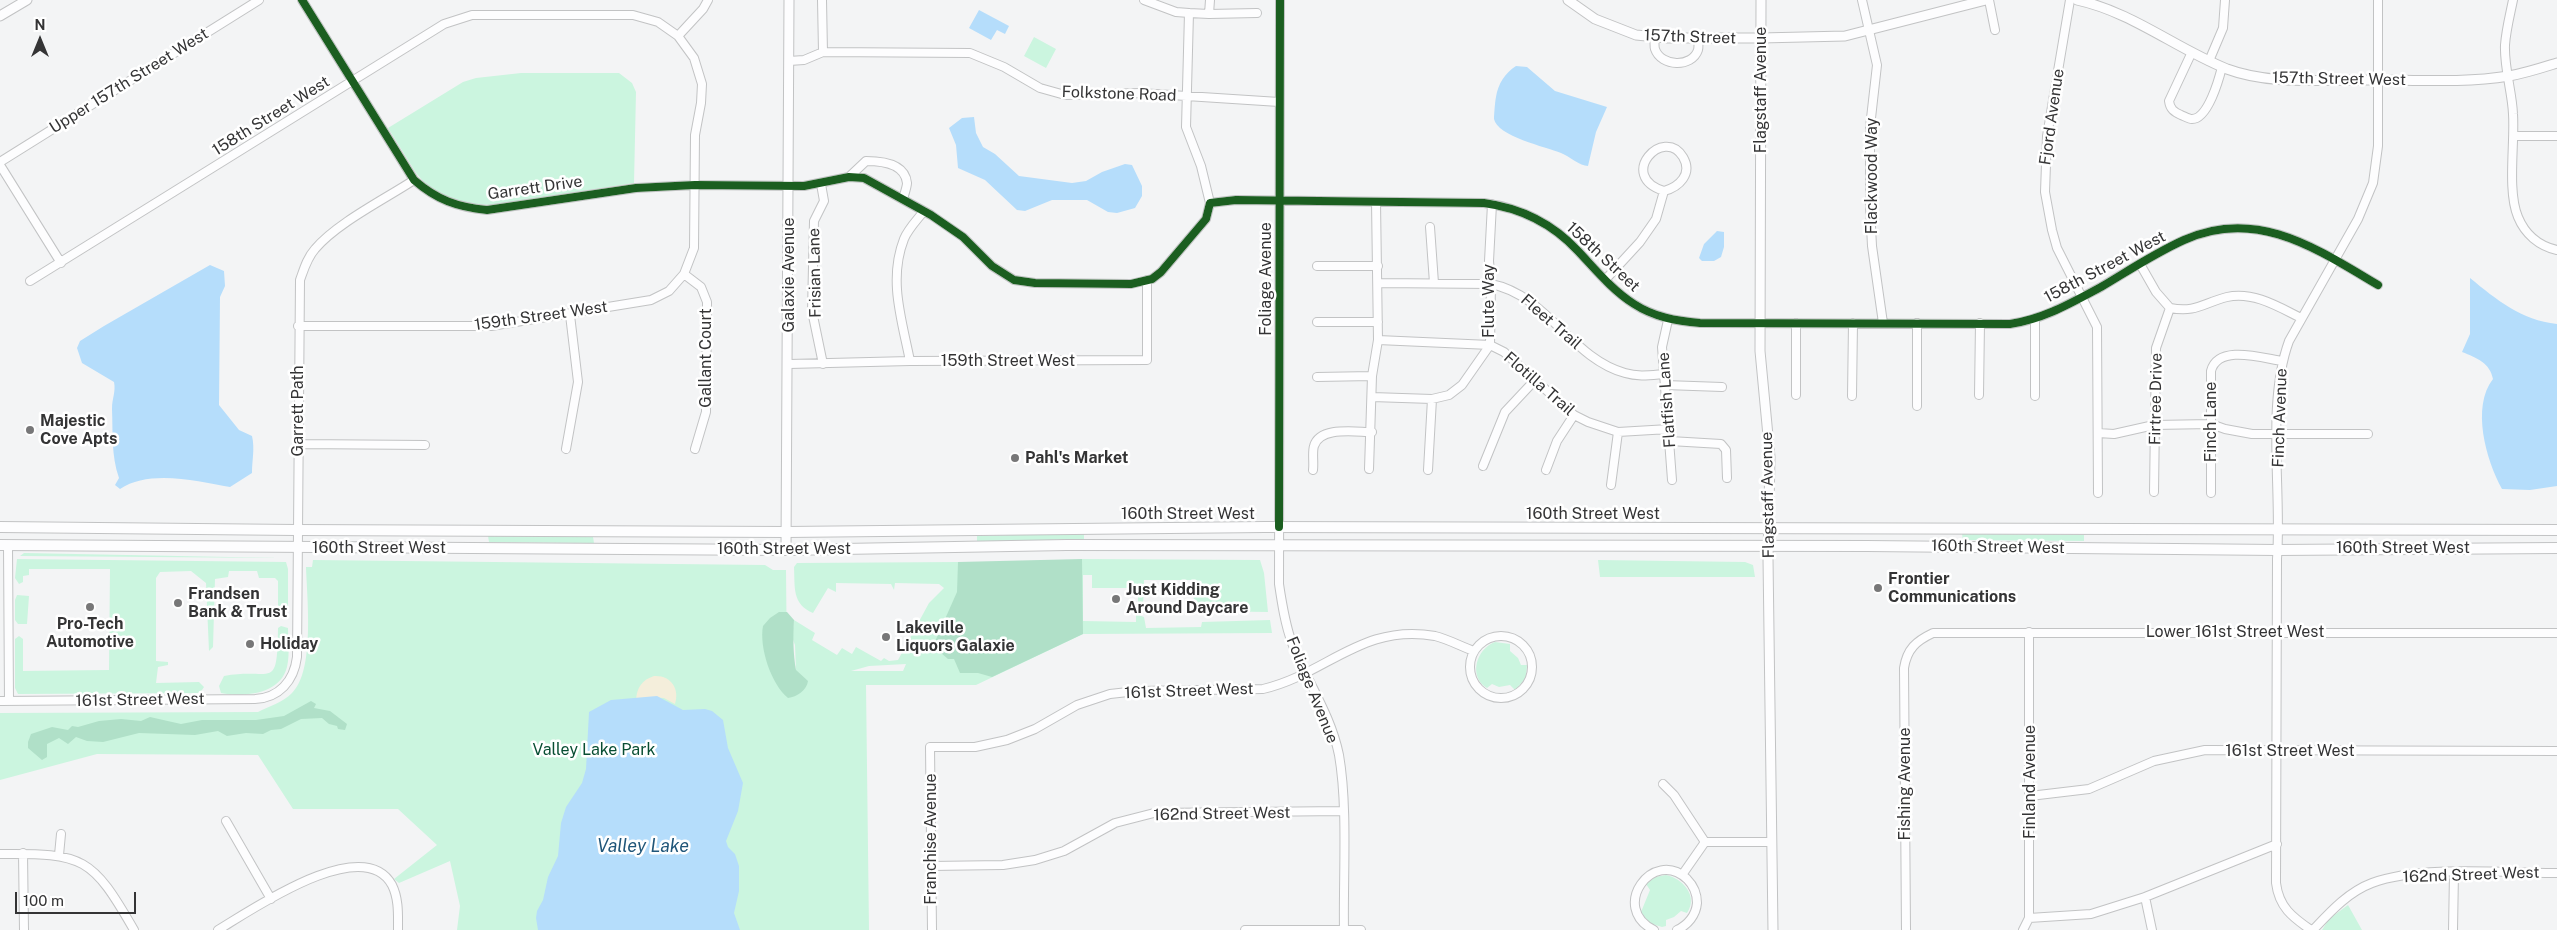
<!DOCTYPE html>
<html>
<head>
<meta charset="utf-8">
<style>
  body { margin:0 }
  #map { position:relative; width:2557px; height:930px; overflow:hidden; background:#f3f4f5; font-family:"Public Sans",sans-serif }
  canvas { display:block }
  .north { position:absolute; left:15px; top:15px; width:50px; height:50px; -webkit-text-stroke:4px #fff; paint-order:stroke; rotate:0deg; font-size:14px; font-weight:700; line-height:20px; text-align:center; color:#343435 }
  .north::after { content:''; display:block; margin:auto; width:18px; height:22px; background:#343435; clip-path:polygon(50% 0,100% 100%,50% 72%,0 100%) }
  .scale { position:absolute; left:15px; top:892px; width:121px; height:22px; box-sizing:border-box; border:2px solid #343435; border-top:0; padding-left:6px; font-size:15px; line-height:18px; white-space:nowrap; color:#343435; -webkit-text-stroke:4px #fff; paint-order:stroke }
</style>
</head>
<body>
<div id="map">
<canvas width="2557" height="930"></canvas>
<div class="north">N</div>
<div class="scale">100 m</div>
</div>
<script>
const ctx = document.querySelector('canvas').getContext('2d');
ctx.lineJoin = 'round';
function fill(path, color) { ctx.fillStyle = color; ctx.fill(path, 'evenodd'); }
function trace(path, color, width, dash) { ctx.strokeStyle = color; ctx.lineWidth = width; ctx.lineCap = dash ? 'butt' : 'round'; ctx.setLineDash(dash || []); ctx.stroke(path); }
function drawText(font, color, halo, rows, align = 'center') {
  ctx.font = font + ' "Public Sans",sans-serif'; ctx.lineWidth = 5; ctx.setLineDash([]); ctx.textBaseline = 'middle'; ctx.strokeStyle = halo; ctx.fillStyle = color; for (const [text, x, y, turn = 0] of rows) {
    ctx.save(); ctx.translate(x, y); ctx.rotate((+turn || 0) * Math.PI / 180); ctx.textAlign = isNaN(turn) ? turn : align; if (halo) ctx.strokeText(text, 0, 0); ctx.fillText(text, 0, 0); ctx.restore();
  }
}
fill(new Path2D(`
  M 1034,37 L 1056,49 L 1046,68 L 1024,56 Z
  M 521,73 L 619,73 L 632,83 L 636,92 L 634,183 L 492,205 L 468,204 L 444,197 L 429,188 L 416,173 L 388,128 L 463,82 L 476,78 Z
  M 1084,533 L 1084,539 L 977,542 L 977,536 Z
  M 1962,534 L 2084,535 L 2084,541 L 1963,540 Z
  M 488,536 L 593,537 L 594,543 L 489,542 Z
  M 24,553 L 281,558 L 20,556 Z
  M 17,559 L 286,562 L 288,569 L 288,610 L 286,612 L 278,611 L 278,581 L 275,578 L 259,578 L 257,571 L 229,571 L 228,577 L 215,579 L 213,647 L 209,651 L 206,583 L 191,571 L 160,572 L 156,578 L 156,661 L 168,662 L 168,665 L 158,667 L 156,683 L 199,682 L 204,687 L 200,693 L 18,694 L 15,688 L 15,639 L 19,636 L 23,639 L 23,671 L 109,670 L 110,569 L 29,569 L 29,575 L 23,576 L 23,582 L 19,584 L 15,578 Z
  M 1082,559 L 1260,560 L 1264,573 L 1268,612 L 1200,611 L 1194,604 L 1193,580 L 1144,580 L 1143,607 L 1138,609 L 1138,588 L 1092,588 L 1092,575 L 1083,575 L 1083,621 L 1136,622 L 1136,614 L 1144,617 L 1146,628 L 1201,627 L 1202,622 L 1270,620 L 1272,633 L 1083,634 L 976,685 L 866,685 L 869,930 L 457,930 L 460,906 L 450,861 L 399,883 L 394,879 L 437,845 L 398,809 L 293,809 L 258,755 L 97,754 L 0,780 L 0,713 L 258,712 C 270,706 283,702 292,693 C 315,671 307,599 306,567 L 312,567 L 313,560 L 765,565 L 773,570 L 786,570 L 787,670 L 796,670 L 795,645 L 792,637 L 794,620 L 815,633 L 812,640 L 837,655 L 842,648 L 852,654 L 856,647 L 881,661 L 884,658 L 889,661 L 898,660 L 929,603 L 944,588 L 939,584 L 895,583 L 894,590 L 891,584 L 836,583 L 836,592 L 828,588 L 813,613 C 792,604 795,588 794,567 L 797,563 L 958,562 L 958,570 L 1081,569 ZM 906,664 L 903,671 L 851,671 L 869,666 Z
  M 1598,560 L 1745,562 L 1753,565 L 1755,577 L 1600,577 Z
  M 17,595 L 29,596 L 27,624 L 18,624 L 15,620 L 15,600 Z
  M 281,626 L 288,628 C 288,641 290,654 287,667 C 280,695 244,697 221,693 L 219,686 L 224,676 C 273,667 277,693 278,628 Z
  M 1495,642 L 1510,644 L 1510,651 L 1518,658 L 1521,665 L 1527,665 L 1526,678 L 1515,690 L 1510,685 L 1499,687 L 1492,684 L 1487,688 C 1468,677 1476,649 1495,642 Z
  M 1666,875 C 1682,878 1699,896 1687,913 L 1681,911 L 1674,917 L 1666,920 L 1666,926 L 1662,927 L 1649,923 L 1641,912 L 1650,890 L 1646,884 L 1655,877 Z
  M 2348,905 L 2362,930 L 2322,930 L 2329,919 Z`), '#cbf5df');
fill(new Path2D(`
  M 1082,559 L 1083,634 L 992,677 L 978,673 L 960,673 L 954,659 L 948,659 L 933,646 L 957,592 L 958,562 Z
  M 779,612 L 787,612 L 794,620 C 793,636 793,653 796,670 L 808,681 C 807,690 797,697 788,698 C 771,684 759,647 763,626 L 770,618 Z
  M 311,701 L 316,704 L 314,708 L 330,711 L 347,724 L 345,730 L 338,729 L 337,726 L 329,724 L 322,718 L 301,719 L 281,729 L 271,730 L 263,734 L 246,733 L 227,736 L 218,731 L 195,735 L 139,733 L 103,742 L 87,741 L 76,737 L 68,744 L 59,738 L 47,744 L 47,757 L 42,760 L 28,748 L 28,742 L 31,734 L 52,727 L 68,730 L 72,726 L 78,727 L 99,721 L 121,719 L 141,721 L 150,717 L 181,724 L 202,720 L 256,720 L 284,716 Z`), '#b0e0c8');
fill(new Path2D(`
  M 654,676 C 671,675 680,689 675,704 L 664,698 L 649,697 L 636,700 C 637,687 642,680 654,676 Z`), '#f4eedb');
fill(new Path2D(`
  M 979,10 L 1009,26 L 1005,34 L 997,30 L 991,40 L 969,28 Z
  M 1516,66 L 1527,67 L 1555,91 L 1607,107 L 1596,132 L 1588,166 C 1580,166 1569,156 1561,153 C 1546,147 1497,136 1494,119 C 1494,116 1495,101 1496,97 C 1498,84 1505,73 1516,66 Z
  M 974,117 L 976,133 L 983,147 L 995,154 L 1019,176 L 1072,183 L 1086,181 L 1102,172 L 1125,164 L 1132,165 L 1142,186 L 1142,196 L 1135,208 L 1117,213 L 1108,212 L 1087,200 L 1052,200 L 1025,211 L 1017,210 L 985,180 L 958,168 L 956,145 L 949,128 L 962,118 Z
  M 1717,231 L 1724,232 L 1724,247 L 1721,257 L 1714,261 L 1702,261 L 1699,258 L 1704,244 Z
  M 210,265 L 224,271 L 225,286 L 220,297 L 219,405 L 239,430 L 252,436 C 255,449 252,460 252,473 L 230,487 C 198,481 149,469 120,489 L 115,485 L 119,478 C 111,455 113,432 112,409 C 112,398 116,392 114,382 L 82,363 L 77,348 L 80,341 L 104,326 Z
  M 2470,278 C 2497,300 2521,320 2557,324 L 2557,486 L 2530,490 L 2502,489 C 2486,460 2471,407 2493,379 C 2490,363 2477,358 2462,352 L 2470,334 Z
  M 657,696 L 683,710 L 705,709 L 712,711 L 723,720 L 728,748 L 743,783 L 738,811 L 726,841 L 728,847 L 735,854 L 739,866 L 739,891 L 734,913 L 740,930 L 538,930 L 536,918 L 537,911 L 543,900 L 548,877 L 558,856 L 561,823 L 566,807 L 582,783 L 586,769 L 589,712 L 611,700 Z`), '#b5ddfb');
const minor = new Path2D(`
  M 302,0 L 414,180 C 437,200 457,207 487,210 L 636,188 L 695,185 L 804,186 L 849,177 L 864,178 L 931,215 L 963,237 L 992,266 L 1014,280 L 1035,283 L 1131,284 L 1152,279 L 1161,272 L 1206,219 L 1210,203 L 1236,200 L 1484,203 C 1521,208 1553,224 1578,251 C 1596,270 1612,290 1634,304 C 1654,317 1676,321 1700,323 L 2010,324 C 2044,319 2071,303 2101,287 C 2128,271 2155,253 2184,240 C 2257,207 2317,249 2378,285
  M 822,0 L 823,52
  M 1144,0 L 1176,12 L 1189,13
  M 1280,0 L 1279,584 C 1282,604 1285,624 1292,643 C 1307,681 1331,715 1339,755 C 1348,807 1343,876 1344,930
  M 1862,0 L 1877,65 L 1870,127 L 1870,207 L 1872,246 L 1883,323
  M 1989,0 L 1995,30
  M 2070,0 L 2047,136 L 2045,192 L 2052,230 L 2057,248 L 2097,327 L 2098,493
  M 2513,0 C 2510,15 2506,30 2505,45 C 2504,68 2512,91 2513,114 C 2515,143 2507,191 2518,217 C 2525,234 2539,246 2557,250
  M 1209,14 L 1257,13
  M 678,36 L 703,9 L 708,0
  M 1654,37 C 1655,41 1654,46 1655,49 C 1661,67 1692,68 1698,50 C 1699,47 1698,41 1699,38
  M 2191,54 L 2169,101 C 2170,109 2174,112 2181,115 C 2184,116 2189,119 2192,119 C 2208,119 2219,79 2222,67
  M 789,61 L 804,60 L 823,52 L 970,53 L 1004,67 L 1040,88 L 1065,95 L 1140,93 L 1279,102
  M 2209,61 L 2223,28 L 2225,0
  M 2514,136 L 2557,136
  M 0,162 L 259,0
  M 0,165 L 61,263
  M 849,177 L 866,161 C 881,161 905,163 907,183 C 907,187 904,195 903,199
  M 821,184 L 824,201 L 814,221 L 812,311 L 823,364
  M 1210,203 L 1201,166 L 1186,127 L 1189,13 L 1209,14 L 1210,0
  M 1430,227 L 1434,283
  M 2140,264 L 2156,292 L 2170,308 C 2196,313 2203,303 2227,297 C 2253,291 2279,307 2301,318
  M 1317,266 L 1378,266
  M 684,274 L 701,287 L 707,302 L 706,412 L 695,449
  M 1605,280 L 1640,242 L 1656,219 L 1664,191 C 1679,187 1693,174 1683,157 C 1664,125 1616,176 1664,191
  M 30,281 L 444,24 L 472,15 L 633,15 L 658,22 L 678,36 L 694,58 L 702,84 L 701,103 L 695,135 L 694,248 L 684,274 L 669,291 L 651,300 L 491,326 L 298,326
  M 1379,283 L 1491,284 C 1547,295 1571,358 1625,373 C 1638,377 1651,375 1664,374
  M 2035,318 L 2035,396
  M 1668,320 L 1662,347 L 1672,480
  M 1317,322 L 1378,322
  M 1796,323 L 1796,395
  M 1917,323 L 1917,406
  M 1378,340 L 1490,345 L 1504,352 L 1574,415 L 1588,422 L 1618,432 L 1669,429
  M 910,361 C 902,320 888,280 904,239 C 908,229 917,220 924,211
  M 789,364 L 910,361 L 1147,360 L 1147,280
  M 1317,377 L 1372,376
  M 1665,385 L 1722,387
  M 1979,395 L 1980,323
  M 1852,396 L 1853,323
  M 1372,397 L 1432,399 L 1449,395 L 1462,385 L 1490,345 L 1491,284 L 1489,261 L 1492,204
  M 2098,433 L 2114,434 L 2154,425 L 2211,424 L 2225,429 L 2252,434 L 2368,434
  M 1670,441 L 1721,444 L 1726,450 L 1727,478
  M 298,444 L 425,445
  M 566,449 L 578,382 L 570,315
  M 1483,466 L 1505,412 L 1535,380
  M 1369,469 L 1372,376 L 1378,340 L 1376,202
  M 1313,470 C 1314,463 1312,452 1314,446 C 1320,426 1355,432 1372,432
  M 1428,470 L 1432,399
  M 1546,470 L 1557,441 L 1574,415
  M 1611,485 L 1618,432
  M 2154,492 L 2156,348 L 2170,308
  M 2211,493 L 2211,371 C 2218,344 2262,358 2282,361
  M 8,546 L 9,701
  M1470 667a31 31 0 1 1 62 0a31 31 0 1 1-62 0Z
  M 0,701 L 255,699 C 279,698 294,681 297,657 L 300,280 C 304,269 307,258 315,249 C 337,223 385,199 414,180
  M 1663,784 L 1674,795 L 1705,842 L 1772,842
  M 2030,796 L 2089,789 L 2154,761 L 2205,750 L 2557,751
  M 226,821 L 271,899
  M 23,853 L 24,930
  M 0,854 C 84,853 92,857 134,930
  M 59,855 L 61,834
  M 931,866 L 1003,865 L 1035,860 L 1064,851 L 1115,823 L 1154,813 L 1343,811
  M 1682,875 L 1705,842
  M 2145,897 L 2152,930
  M 2029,918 L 2091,914 L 2145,897 L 2277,844
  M 218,930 C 250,911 363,832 392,885 C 399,899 398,915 398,930
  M 932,930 L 930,747 L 975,747 L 1007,740 L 1035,729 L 1077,705 L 1110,694 L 1137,691 L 1263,689 C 1327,674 1362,623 1435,636 C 1448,639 1462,647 1474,651
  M 1245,930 L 1361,930
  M 1654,930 C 1609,908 1653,847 1687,879 C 1693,885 1697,894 1697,903 C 1696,915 1688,925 1677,930
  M 1906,930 L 1904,668 C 1907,649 1916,641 1933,633 L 2557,633
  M 2023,930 L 2029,918 L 2029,632
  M 2311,930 C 2292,917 2279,907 2276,883 L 2277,559 C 2282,491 2266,404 2289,341 L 2358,219 L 2373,183 L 2378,146 L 2378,0
  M 2313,930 C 2330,912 2348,892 2372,883 C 2421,865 2503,873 2557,873
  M 2453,930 L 2454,873`);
const tertiary = new Path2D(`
  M 1568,0 L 1595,19 L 1636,35 L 1667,38 L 1761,38 L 1845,36 L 1986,0
  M 1761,0 L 1760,351 L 1770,457 L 1768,558 L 1773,930
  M 2077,0 C 2132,12 2175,48 2227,69 C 2267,84 2313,80 2355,80 C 2406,79 2459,84 2509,76 C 2526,73 2541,68 2557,63
  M 0,16 L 27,0
  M 786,550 L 789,0`);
const secondary = new Path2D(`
  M 0,527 L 296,530 L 787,532 L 1265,527 L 2557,530
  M 0,545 L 786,550 L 1067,545 L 1867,546 L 2277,550 L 2557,548`);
trace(minor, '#c2c3c4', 10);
trace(tertiary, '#c2c3c4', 11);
trace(secondary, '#c2c3c4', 12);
trace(minor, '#fdfdfe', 8);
trace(tertiary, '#fdfdfe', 9);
trace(secondary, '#fdfdfe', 10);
trace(new Path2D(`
  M 302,0 L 414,180 C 437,200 457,207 487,210 L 636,188 L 695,185 L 804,186 L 849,177 L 864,178 L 931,215 L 963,237 L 992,266 L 1014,280 L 1035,283 L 1131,284 L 1152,279 L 1161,272 L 1206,219 L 1210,203 L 1236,200 L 1484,203 C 1521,208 1553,224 1578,251 C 1596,270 1612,290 1634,304 C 1654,317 1676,321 1700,323 L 2010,324 C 2044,319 2071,303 2101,287 C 2128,271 2155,253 2184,240 C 2257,207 2317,249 2378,285
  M 1279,527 L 1280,0`), '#1b5e20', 8);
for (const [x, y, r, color] of [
  [30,430,5,"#777778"],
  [1015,458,5,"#777778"],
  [1878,588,5,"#777778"],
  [1116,599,5,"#777778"],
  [178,603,5,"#777778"],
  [90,607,5,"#777778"],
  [886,637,5,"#777778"],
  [250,644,5,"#777778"]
]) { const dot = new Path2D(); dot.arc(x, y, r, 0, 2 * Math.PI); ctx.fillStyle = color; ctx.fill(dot); trace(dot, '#fff', 2); }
drawText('16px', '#343435', '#fff', [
  ["157th Street",1690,37,2],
  ["157th Street West",2339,79,1],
  ["Upper 157th Street West",129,81,-32],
  ["Flagstaff Avenue",1761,90,-90],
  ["Folkstone Road",1119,94,2],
  ["158th Street West",271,116,-32],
  ["Fjord Avenue",2052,117,-82],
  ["Flackwood Way",1872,176,-90],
  ["Garrett Drive",535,188,-8],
  ["158th Street",1603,257,43],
  ["158th Street West",2105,267,-28],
  ["Frisian Lane",815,273,-91],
  ["Galaxie Avenue",789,275,-90],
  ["Foliage Avenue",1266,279,-90],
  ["Flute Way",1489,301,-90],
  ["159th Street West",541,316,-8],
  ["Fleet Trail",1551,322,41],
  ["Gallant Court",706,358,-90],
  ["159th Street West",1008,361],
  ["Flotilla Trail",1539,384,41],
  ["Firtree Drive",2156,399,-89],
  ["Flatfish Lane",1667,400,-94],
  ["Garrett Path",298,411,-90],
  ["Finch Avenue",2280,418,-88],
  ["Finch Lane",2211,422,-90],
  ["Flagstaff Avenue",1768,495,-91],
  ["160th Street West",1188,514],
  ["160th Street West",1593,514],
  ["160th Street West",1998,547,1],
  ["160th Street West",379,548],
  ["160th Street West",2403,548],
  ["160th Street West",784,549],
  ["Lower 161st Street West",2235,632],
  ["Foliage Avenue",1312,690,68],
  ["161st Street West",1189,691,-2],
  ["161st Street West",140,700,-1],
  ["161st Street West",2290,751],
  ["Finland Avenue",2030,782,-90],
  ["Fishing Avenue",1905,784,-90],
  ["162nd Street West",1222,814,-1],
  ["Franchise Avenue",931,839,-90],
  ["162nd Street West",2471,875,-2]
]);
drawText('bold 16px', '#343435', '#fff', [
  ["Majestic",40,421],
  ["Cove Apts",40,439],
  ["Pahl's Market",1025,458],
  ["Frontier",1888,579],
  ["Communications",1888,597],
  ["Just Kidding",1126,590],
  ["Around Daycare",1126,608],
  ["Frandsen",188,594],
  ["Bank & Trust",188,612],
  ["Pro-Tech",90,624,"center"],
  ["Automotive",90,642,"center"],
  ["Lakeville",896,628],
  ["Liquors Galaxie",896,646],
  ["Holiday",260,644]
], 'left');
drawText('16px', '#084e33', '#fff', [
  ["Valley Lake Park",594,750]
]);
drawText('italic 18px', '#205679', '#fff', [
  ["Valley Lake",643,846]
]);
</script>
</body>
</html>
